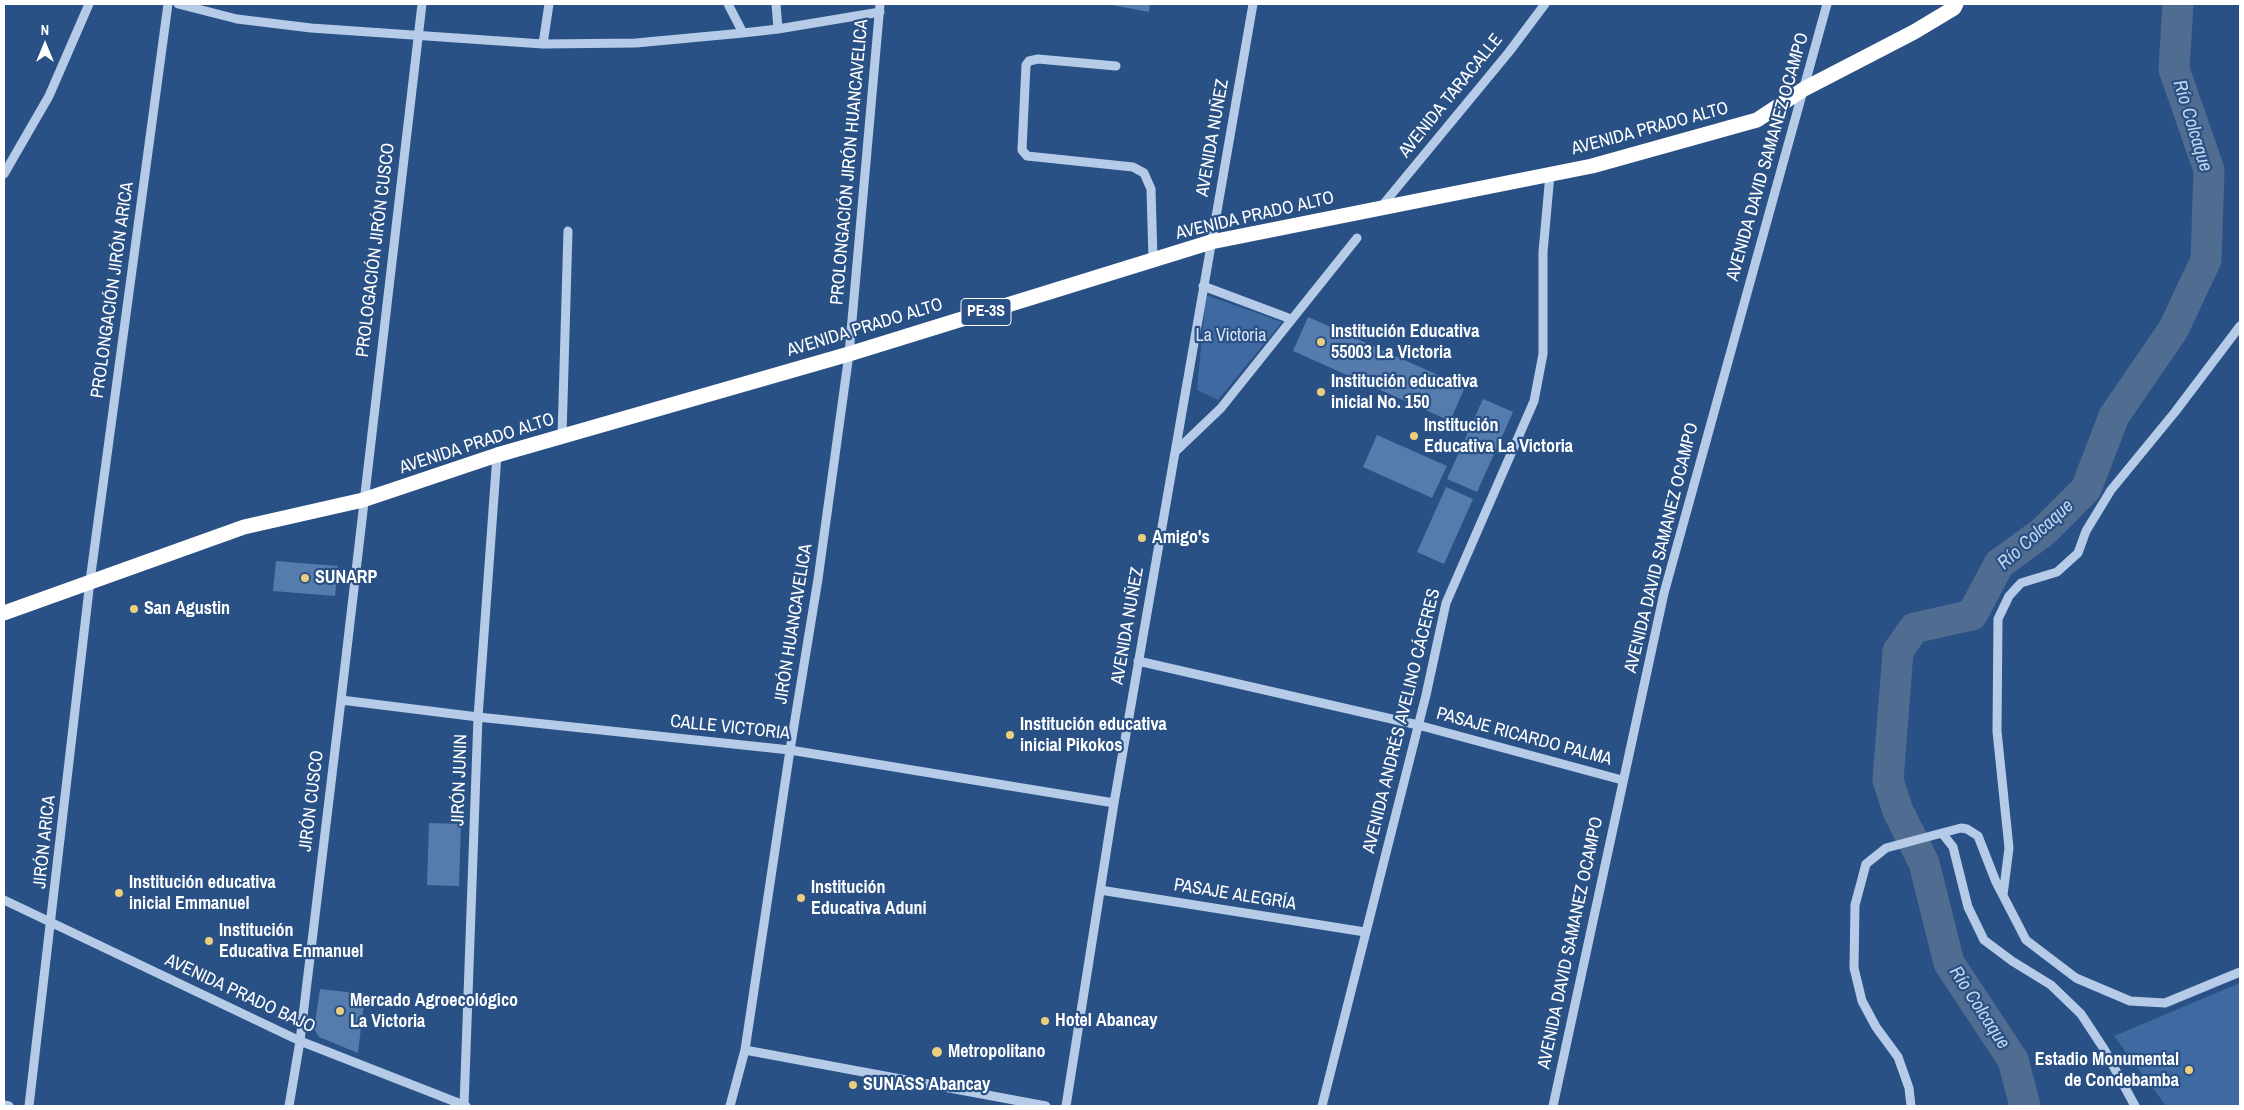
<!DOCTYPE html>
<html>
<head>
<meta charset="utf-8">
<style>
  body { margin:0 }
  #map { position:relative; width:2244px; height:1110px; overflow:hidden; background:#2a5185; font-family:"Archivo Narrow",sans-serif }
  canvas { display:block }
  .frame { position:absolute; inset:0; border:5px solid #fff; pointer-events:none }
  .north { position:absolute; left:20px; top:20px; width:50px; height:50px; -webkit-text-stroke:4px #2a5185; paint-order:stroke; rotate:0deg; font-size:14px; font-weight:700; line-height:20px; text-align:center; color:#fff }
  .north::after { content:''; display:block; margin:auto; width:18px; height:22px; background:#fff; clip-path:polygon(50% 0,100% 100%,50% 72%,0 100%) }
</style>
</head>
<body>
<div id="map">
<canvas width="2244" height="1110"></canvas>
<div class="frame"></div>
<div class="north">N</div>
</div>
<script>
const ctx = document.querySelector('canvas').getContext('2d');
ctx.lineJoin = 'round';
function fill(path, color) { ctx.fillStyle = color; ctx.fill(path, 'evenodd'); }
function trace(path, color, width, dash) { ctx.strokeStyle = color; ctx.lineWidth = width; ctx.lineCap = dash ? 'butt' : 'round'; ctx.setLineDash(dash || []); ctx.stroke(path); }
function drawText(font, color, halo, rows, align = 'center') {
  ctx.font = font + ' "Archivo Narrow",sans-serif'; ctx.lineWidth = 4.5; ctx.setLineDash([]); ctx.textBaseline = 'middle'; ctx.strokeStyle = halo; ctx.fillStyle = color; for (const [text, x, y, turn = 0] of rows) {
    ctx.save(); ctx.translate(x, y); ctx.rotate((+turn || 0) * Math.PI / 180); ctx.textAlign = isNaN(turn) ? turn : align; if (halo) ctx.strokeText(text, 0, 0); ctx.fillText(text, 0, 0); ctx.restore();
  }
}
fill(new Path2D(`
  M 1206,295 L 1282,322 L 1218,400 L 1197,390 Z
  M 2240,983 L 2240,1106 L 2166,1106 L 2114,1036 Z`), '#3f6aa1');
trace(new Path2D(`
  M 2025,1106 L 2013,1060 L 1949,963 L 1924,863 L 1898,811 L 1888,780 L 1898,651 L 1914,628 L 1972,615 L 1999,564 L 2043,532 L 2086,489 L 2114,416 L 2173,330 L 2206,260 L 2209,170 L 2174,69 L 2178,4`), '#516c91', 31);
fill(new Path2D(`
  M 1107,4 L 1150,4 L 1149,12 Z
  M 1308,317 L 1465,387 L 1450,421 L 1293,351 Z
  M 1483,399 L 1513,412 L 1477,492 L 1447,479 Z
  M 1377,435 L 1447,466 L 1432,498 L 1363,467 Z
  M 1446,487 L 1473,499 L 1444,564 L 1417,552 Z
  M 276,561 L 338,566 L 335,596 L 273,591 Z
  M 429,823 L 461,824 L 459,886 L 427,885 Z
  M 320,989 L 365,994 L 358,1053 L 319,1037 L 314,1029 Z`), '#567cae');
trace(new Path2D(`
  M 178,4 L 237,19 L 311,28 L 543,44 L 636,43 L 743,33 L 778,29 L 880,12
  M 728,4 L 743,33
  M 776,4 L 778,29
  M 543,44 L 549,4
  M 1116,66 L 1038,59 L 1029,61 L 1026,65 L 1022,150 L 1027,156 L 1133,167 L 1144,173 L 1151,189 L 1153,260
  M 4,174 L 49,96 L 89,4
  M 1381,207 L 1509,52 L 1545,4
  M 1203,286 L 1291,319
  M 562,436 L 568,231
  M 1175,452 L 1221,408 L 1357,238
  M 1138,661 L 1418,725 L 1622,780
  M 341,700 L 478,717 L 790,750 L 1114,803
  M 1942,833 L 1961,828 L 1967,829 L 1978,836 L 1996,882 L 2026,940 L 2076,978 L 2130,1001 L 2165,1003 L 2240,972
  M 1100,890 L 1365,932
  M 2003,895 L 2009,848 L 1997,731 L 1998,619 L 2009,596 L 2021,583 L 2057,572 L 2078,553 L 2086,531 L 2111,490 L 2175,412 L 2240,326
  M 4,900 L 300,1041 L 466,1106
  M 745,1050 L 1046,1106
  M 4,1105 L 9,1106
  M 29,1106 L 90,581 L 168,4
  M 289,1106 L 300,1041 L 341,700 L 422,4
  M 464,1106 L 478,717 L 497,455
  M 730,1106 L 745,1050 L 790,750 L 818,579 L 849,354 L 880,4
  M 1066,1106 L 1114,803 L 1253,4
  M 1322,1106 L 1426,695 L 1446,603 L 1534,401 L 1543,354 L 1543,252 L 1550,174
  M 1553,1106 L 1664,593 L 1827,4
  M 1911,1106 L 1909,1088 L 1898,1057 L 1876,1027 L 1862,1001 L 1854,968 L 1855,905 L 1866,864 L 1886,848 L 1942,833 L 1953,847 L 1968,907 L 1984,940 L 2012,961 L 2051,985 L 2081,1014 L 2104,1049 L 2135,1106`), '#b5cbe7', 9);
trace(new Path2D(`
  M 4,613 L 244,527 L 363,500 L 497,455 L 849,354 L 1211,242 L 1592,166 L 1757,120 L 1804,89 L 1914,32 L 1954,8 L 1956,4`), '#fff', 15);
for (const [x, y, r, color] of [
  [1321,342,5,"#edce7c"],
  [1321,392,5,"#edce7c"],
  [1414,436,5,"#edce7c"],
  [1142,538,5,"#edce7c"],
  [305,578,5,"#edce7c"],
  [134,609,5,"#edce7c"],
  [1010,735,5,"#edce7c"],
  [119,893,5,"#edce7c"],
  [801,898,5,"#edce7c"],
  [209,941,5,"#edce7c"],
  [340,1011,5,"#edce7c"],
  [1045,1021,5,"#edce7c"],
  [937,1052,6,"#edce7c"],
  [2189,1070,5,"#edce7c"],
  [853,1085,5,"#edce7c"]
]) { const dot = new Path2D(); dot.arc(x, y, r, 0, 2 * Math.PI); ctx.fillStyle = color; ctx.fill(dot); trace(dot, '#2a5185', 2); }
for (const [x, y, w] of [
  [986,312,50]
]) { const box = new Path2D(); box.roundRect(x - w / 2, y - 13.5, w, 27, 4); ctx.fillStyle = '#2a5185'; ctx.fill(box); trace(box, '#fff', 1); }
drawText('bold 16px', '#fff', null, [
  ["PE-3S",986,312]
]);
drawText('18px', '#fff', '#2a5185', [
  ["AVENIDA TARACALLE",1451,96,-51],
  ["AVENIDA PRADO ALTO",1650,129,-15],
  ["AVENIDA NUÑEZ",1213,138,-80],
  ["AVENIDA DAVID SAMANEZ OCAMPO",1768,157,-74],
  ["PROLONGACIÓN JIRÓN HUANCAVELICA",850,162,-85],
  ["AVENIDA PRADO ALTO",1255,216,-13],
  ["PROLOGACIÓN JIRÓN CUSCO",376,250,-83],
  ["PROLONGACIÓN JIRÓN ARICA",113,290,-82],
  ["AVENIDA PRADO ALTO",865,328,-17],
  ["AVENIDA PRADO ALTO",477,444,-18],
  ["AVENIDA DAVID SAMANEZ OCAMPO",1662,548,-76],
  ["JIRÓN HUANCAVELICA",794,624,-81],
  ["AVENIDA NUÑEZ",1128,626,-80],
  ["AVENIDA ANDRÉS AVELINO CÁCERES",1402,721,-76],
  ["CALLE VICTORIA",730,728,6],
  ["PASAJE RICARDO PALMA",1524,737,15],
  ["JIRÓN JUNIN",460,780,-88],
  ["JIRÓN CUSCO",312,801,-83],
  ["JIRÓN ARICA",45,842,-84],
  ["PASAJE ALEGRÍA",1235,895,9],
  ["AVENIDA DAVID SAMANEZ OCAMPO",1571,943,-78],
  ["AVENIDA PRADO BAJO",240,994,25]
]);
drawText('bold 18px', '#fff', '#2a5185', [
  ["Institución Educativa",1331,332],
  ["55003 La Victoria",1331,353],
  ["Institución educativa",1331,382],
  ["inicial No. 150",1331,403],
  ["Institución",1424,426],
  ["Educativa La Victoria",1424,447],
  ["Amigo's",1152,538],
  ["SUNARP",315,578],
  ["San Agustin",144,609],
  ["Institución educativa",1020,725],
  ["inicial Pikokos",1020,746],
  ["Institución educativa",129,883],
  ["inicial Emmanuel",129,904],
  ["Institución",811,888],
  ["Educativa Aduni",811,909],
  ["Institución",219,931],
  ["Educativa Enmanuel",219,952],
  ["Mercado Agroecológico",350,1001],
  ["La Victoria",350,1022],
  ["Hotel Abancay",1055,1021],
  ["Metropolitano",948,1052],
  ["Estadio Monumental",2179,1060,"right"],
  ["de Condebamba",2179,1081,"right"],
  ["SUNASS Abancay",863,1085]
], 'left');
drawText('18px', '#d8e5f6', '#2a5185', [
  ["La Victoria",1231,336]
]);
drawText('italic 19px', '#c0d5ee', '#2a5185', [
  ["Río Colcaque",2192,126,73],
  ["Río Colcaque",2036,535,-42],
  ["Río Colcaque",1979,1008,57]
]);
</script>
</body>
</html>
